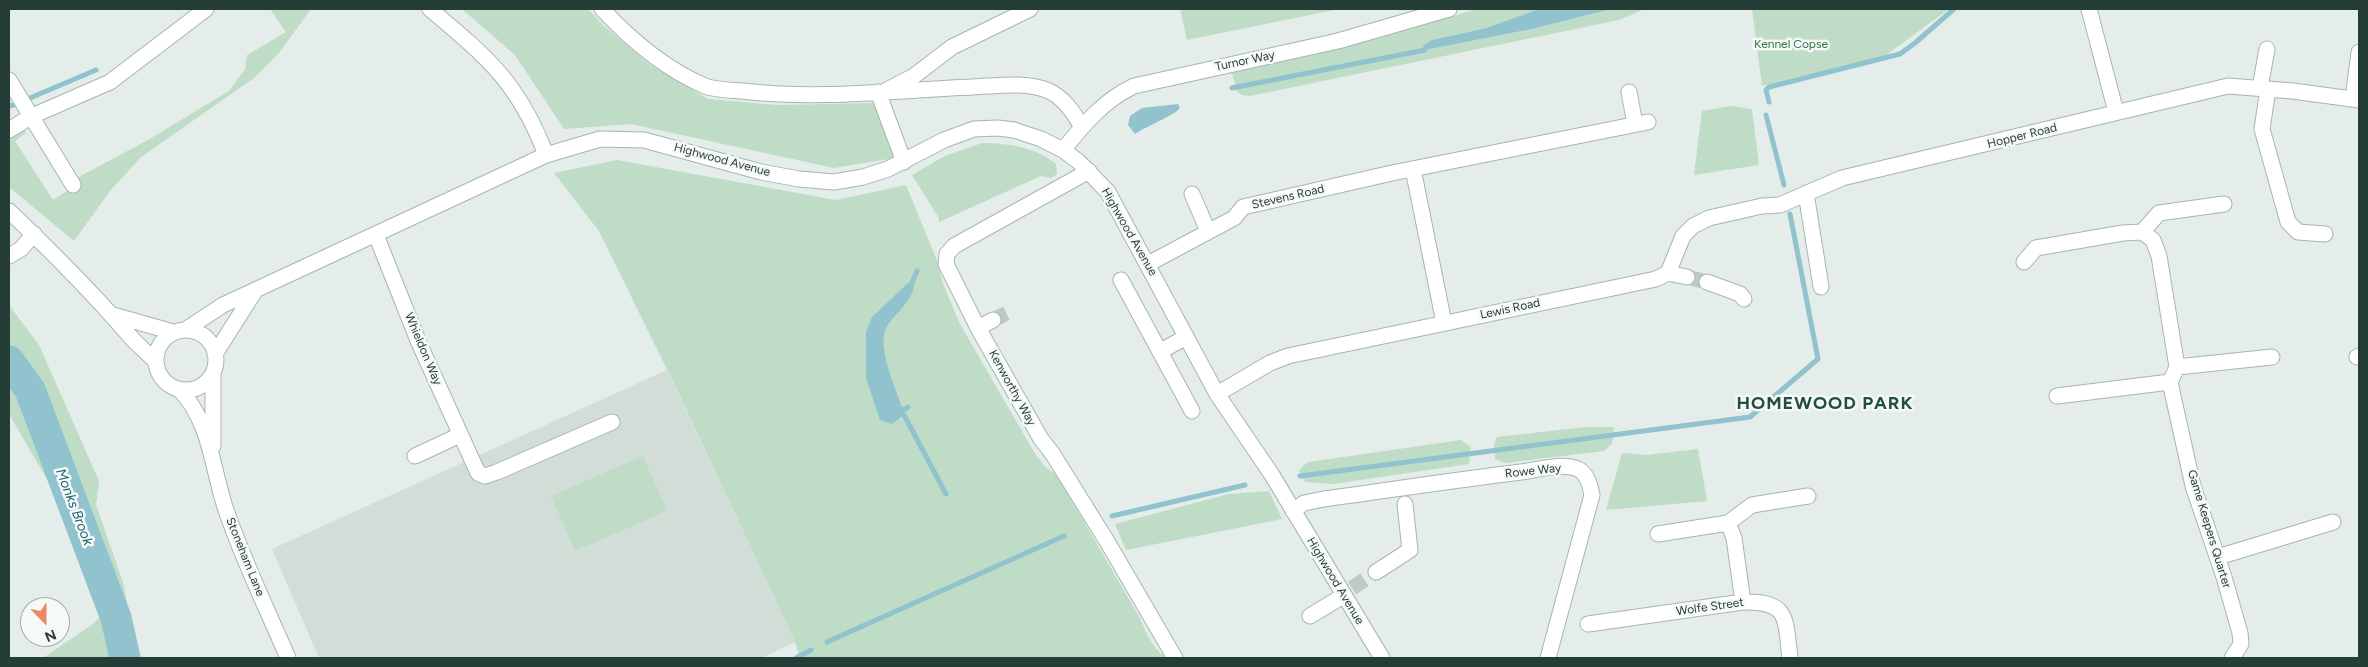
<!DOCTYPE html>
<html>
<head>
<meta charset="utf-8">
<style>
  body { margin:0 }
  #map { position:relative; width:2368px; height:667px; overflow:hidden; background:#e4ede9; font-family:Figtree,sans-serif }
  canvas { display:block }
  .frame { position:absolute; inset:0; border:10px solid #253d37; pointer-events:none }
  .north { position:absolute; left:20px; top:597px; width:50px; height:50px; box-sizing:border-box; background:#f5f9f7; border:1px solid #a2aeaa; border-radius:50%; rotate:158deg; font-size:14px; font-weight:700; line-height:20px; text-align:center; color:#253d37 }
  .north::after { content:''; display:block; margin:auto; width:18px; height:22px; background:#e98866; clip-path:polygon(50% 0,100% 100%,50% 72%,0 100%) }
</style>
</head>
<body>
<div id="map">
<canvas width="2368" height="667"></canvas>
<div class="frame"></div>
<div class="north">N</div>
</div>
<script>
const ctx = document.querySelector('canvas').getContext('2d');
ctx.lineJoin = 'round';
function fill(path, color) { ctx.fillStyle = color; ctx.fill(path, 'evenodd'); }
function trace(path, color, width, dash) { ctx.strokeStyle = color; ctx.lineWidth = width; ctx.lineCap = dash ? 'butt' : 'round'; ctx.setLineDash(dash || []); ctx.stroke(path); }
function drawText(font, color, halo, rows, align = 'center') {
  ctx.font = font + ' Figtree,sans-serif'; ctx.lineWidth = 5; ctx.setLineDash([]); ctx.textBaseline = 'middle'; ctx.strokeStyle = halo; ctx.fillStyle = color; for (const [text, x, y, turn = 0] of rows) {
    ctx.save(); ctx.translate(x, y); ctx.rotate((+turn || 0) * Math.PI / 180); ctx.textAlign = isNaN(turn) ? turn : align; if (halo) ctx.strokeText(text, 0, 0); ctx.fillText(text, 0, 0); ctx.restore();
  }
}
fill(new Path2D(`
  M 667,370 L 795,642 L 762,658 L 319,658 L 272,549 Z`), '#d2ddd8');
fill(new Path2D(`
  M 270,9 L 311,9 L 279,53 L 254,78 L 141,157 L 110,191 L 74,241 L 9,187 L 9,139 L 19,127 L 24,128 L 26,133 L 15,141 L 53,200 L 76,185 L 75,179 L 148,140 L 229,91 L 245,69 L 247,55 L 286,32 Z
  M 462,9 L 588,9 L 603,25 L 649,64 L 708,99 L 777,105 L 875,103 L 895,158 L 834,168 L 631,124 L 564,129 L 515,55 Z
  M 1180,9 L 1339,9 L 1187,40 Z
  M 1476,9 L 1539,9 L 1486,28 L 1432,40 L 1425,50 L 1532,29 L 1611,9 L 1645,9 L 1619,20 L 1250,96 L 1242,95 L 1237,91 L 1232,73 L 1382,37 Z
  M 1752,9 L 1949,9 L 1885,56 L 1762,86 Z
  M 1731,106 L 1752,109 L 1759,165 L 1694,175 L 1702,111 Z
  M 982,143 C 1007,143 1036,147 1056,164 L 1057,174 L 1051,178 L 1041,176 L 939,222 L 939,218 L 912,175 L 945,156 Z
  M 617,160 L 836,200 L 906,185 L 938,263 L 943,284 L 960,324 L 1034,452 L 1045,467 L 1056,474 L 1140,618 C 1146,634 1153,648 1166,658 L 800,658 L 795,642 L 676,388 L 599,231 L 554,173 Z
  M 9,305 L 39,345 L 99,481 L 96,505 L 123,582 L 137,658 L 43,658 L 93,624 L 105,612 L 70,519 L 9,414 Z
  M 1586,427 L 1614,427 L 1612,444 L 1604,451 L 1505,463 L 1495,459 L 1494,444 L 1497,437 Z
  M 1461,440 L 1471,447 L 1469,464 L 1333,484 L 1305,482 L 1299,470 L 1308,462 Z
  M 1698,449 L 1707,501 L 1606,510 L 1622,453 L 1647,455 Z
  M 643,456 L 667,511 L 575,551 L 551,496 Z
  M 1269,491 L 1282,519 L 1126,550 L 1115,524 L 1229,494 Z`), '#bfdcc7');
fill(new Path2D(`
  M 1539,9 L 1611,9 L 1532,29 L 1425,50 L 1423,46 L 1432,40 L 1486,28 Z
  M 1178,104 L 1180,108 C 1175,115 1145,127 1135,134 L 1128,125 L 1130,116 L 1142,108 Z
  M 908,283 L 914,287 C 909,305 895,313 886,328 C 876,346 898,396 905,414 L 892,424 L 880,420 L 866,378 L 866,332 L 872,317 Z`), '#90c3ce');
trace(new Path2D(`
  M 1232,88 L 1425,50
  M 30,98 L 96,70
  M 1769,102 L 1766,90 L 1769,87 L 1900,54 L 1915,43 L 1954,9
  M 9,106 L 14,105
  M 1766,115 L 1784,185
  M 911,285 L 917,271
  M 903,410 L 908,407
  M 904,415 L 946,494
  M 1300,476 L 1750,417 L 1818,359 L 1790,214
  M 1112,516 L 1245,485
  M 827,642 L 1064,536
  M 796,658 L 811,650`), '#90c3ce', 5);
trace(new Path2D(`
  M 9,361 L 30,390 L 116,618 L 125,658`), '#90c3ce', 31);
trace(new Path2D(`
  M 1687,277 L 1707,282
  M 993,320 L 1013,310
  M 1352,588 L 1376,572`), '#becac5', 15, [15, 8]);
const minor = new Path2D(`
  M 430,9 C 487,57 519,83 546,155
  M 602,9 C 631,40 665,69 705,86 C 715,90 731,90 742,91 C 819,100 897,90 973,87 C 997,86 1026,81 1049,91 C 1064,98 1074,113 1082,127
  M 2089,9 L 2116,112
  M 9,80 L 73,185
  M 2260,88 L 2267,49
  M 2268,89 L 2262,129 L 2288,222 L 2298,232 L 2325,234
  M 887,90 L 914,76 L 952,47 L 1030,9
  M 878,92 L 904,162
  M 1629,92 L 1635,124
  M 2353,99 L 2359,52
  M 9,130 L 30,117 L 110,82 L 206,9
  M 1063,150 C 1084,124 1104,100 1134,86 L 1338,41 L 1449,9
  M 1413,169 L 1444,323
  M 1089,171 L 954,246 L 947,254 L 946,264 L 978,328 L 1041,439 L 1052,453 L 1108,543 L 1175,658
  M 1806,193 L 1821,287
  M 1192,194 L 1208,231
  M 9,211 C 50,250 91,291 128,334 C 136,344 147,352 155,361
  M 2142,232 L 2159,213 L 2224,204
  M 376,235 L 419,343 L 478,473 L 485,476 L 497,472 L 612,422
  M 9,256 L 21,249 L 34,234
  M 2024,262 L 2036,248 L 2123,233 L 2142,232 L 2153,240 L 2159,256 L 2177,367 L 2170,382 L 2193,486 L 2224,577 L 2240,633 L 2241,644 L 2232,658
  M 1148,264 L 1234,218 L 1243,207 L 1392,173 L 1648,122
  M 1668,273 L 1687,277
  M 1121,280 L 1192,411
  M 1707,282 L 1740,294 L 1744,299
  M 113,315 L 173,332
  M 978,328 L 993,320
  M156 360a30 30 0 1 1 60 0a30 30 0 1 1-60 0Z
  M 185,330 L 223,305 L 546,155 L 600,139 L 644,140 L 761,172 L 799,179 L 834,182 L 863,177 L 888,169 L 944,140 L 974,129 L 998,128 L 1014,130 L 1041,139 L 1063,150 L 1079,162 L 1108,192 L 1217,394 L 1272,475 L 1382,658
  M 1161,351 L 1186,337
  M 215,354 L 255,291
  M 2357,357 L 2359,356
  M 2177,367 L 2272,357
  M 180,390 C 211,423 212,469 226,510 C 243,560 267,609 288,658
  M 1217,394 L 1270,363 L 1288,356 L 1656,279 L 1668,273 L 1683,236 L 1693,226 L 1709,218 L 1762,206 L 1780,205 L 1842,178 L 2228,86 L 2293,91 L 2359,100
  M 2057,396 L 2170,382
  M 213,446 L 213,373
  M 415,456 L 460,435
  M 1293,511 L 1304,503 L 1324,499 C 1390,490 1455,480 1521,472 C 1537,470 1563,462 1578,469 C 1588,474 1590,486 1592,495 L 1548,658
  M 1728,523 L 1734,538 L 1743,602
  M 1658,534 L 1728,523 L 1752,505 L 1808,496
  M 2218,557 L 2333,522
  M 1376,572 L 1410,550 L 1405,504
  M 1310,616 L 1343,596
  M 1588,624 L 1743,602 C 1790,601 1785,619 1790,658`);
trace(minor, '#a7b5b0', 17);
trace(minor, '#fff', 15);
drawText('12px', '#31724b', '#f5f9f7', [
  ["Kennel Copse",1791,44]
]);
drawText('12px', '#253d37', '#f5f9f7', [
  ["Turnor Way",1245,61,-12],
  ["Hopper Road",2022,136,-14],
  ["Highwood Avenue",722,160,15],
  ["Stevens Road",1288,197,-13],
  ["Highwood Avenue",1129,232,60],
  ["Lewis Road",1510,309,-12],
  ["Whieldon Way",423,349,67],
  ["Kenworthy Way",1012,388,61],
  ["Rowe Way",1533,471,-6],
  ["Game Keepers Quarter",2209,529,73],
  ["Stoneham Lane",245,557,68],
  ["Highwood Avenue",1335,581,59],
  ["Wolfe Street",1710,607,-8]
]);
drawText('italic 14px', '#226676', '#f5f9f7', [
  ["Monks Brook",74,507,69]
]);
ctx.letterSpacing = '1px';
drawText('bold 18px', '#224e44', '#f5f9f7', [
  ["HOMEWOOD PARK",1825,404]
]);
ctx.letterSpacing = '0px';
</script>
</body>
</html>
